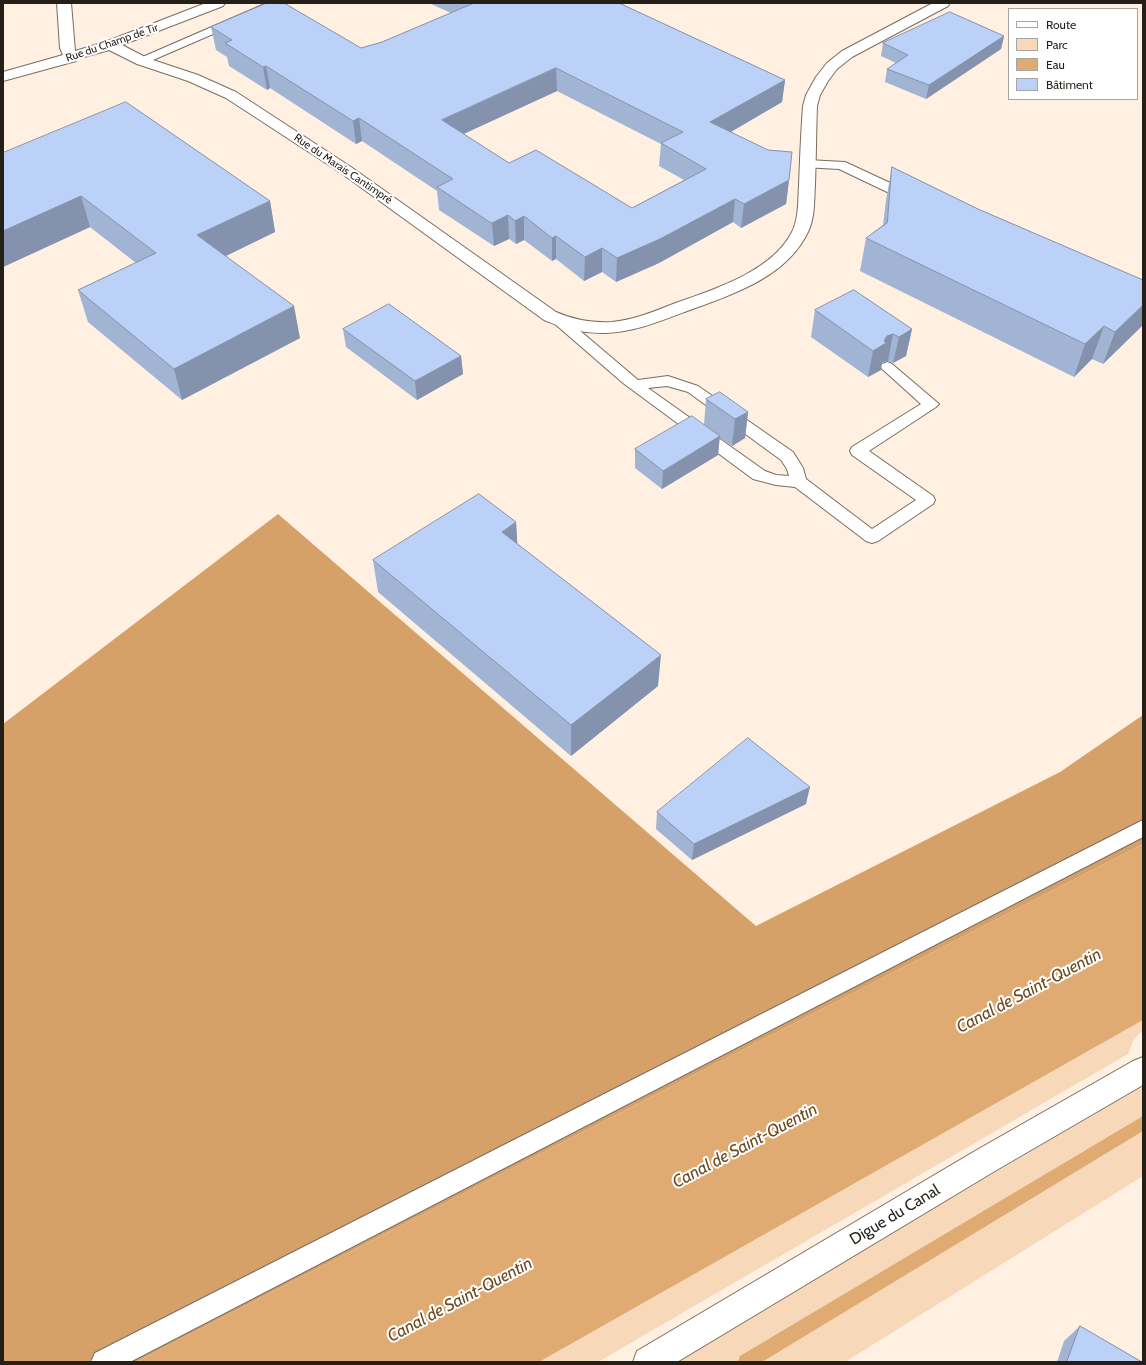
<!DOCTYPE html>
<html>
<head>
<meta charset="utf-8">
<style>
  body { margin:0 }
  #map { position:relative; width:1146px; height:1365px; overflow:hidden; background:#fff0e1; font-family:Cabin,sans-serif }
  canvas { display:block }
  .frame { position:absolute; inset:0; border:4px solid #241f19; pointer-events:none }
  .legend { position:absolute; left:1008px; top:8px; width:130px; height:92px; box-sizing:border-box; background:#fff; border:1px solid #a7a5a3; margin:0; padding:5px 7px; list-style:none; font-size:12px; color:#241f19 }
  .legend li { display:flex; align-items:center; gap:8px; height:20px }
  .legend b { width:20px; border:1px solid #a7a5a3 }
</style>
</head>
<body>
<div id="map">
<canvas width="1146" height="1365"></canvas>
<div class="frame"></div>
<ul class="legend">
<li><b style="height:5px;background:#fff"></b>Route</li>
<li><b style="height:11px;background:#f7d8b9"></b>Parc</li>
<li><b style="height:11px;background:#e0ab73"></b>Eau</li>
<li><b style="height:11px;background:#bcd1f7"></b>Bâtiment</li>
</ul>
</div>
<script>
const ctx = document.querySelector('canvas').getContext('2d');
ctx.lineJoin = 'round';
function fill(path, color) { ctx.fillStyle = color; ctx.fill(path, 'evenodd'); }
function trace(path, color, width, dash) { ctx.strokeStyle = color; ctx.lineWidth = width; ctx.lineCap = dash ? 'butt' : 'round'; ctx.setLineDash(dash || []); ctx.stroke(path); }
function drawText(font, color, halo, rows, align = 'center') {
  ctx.font = font + ' Cabin,sans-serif'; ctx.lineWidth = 4; ctx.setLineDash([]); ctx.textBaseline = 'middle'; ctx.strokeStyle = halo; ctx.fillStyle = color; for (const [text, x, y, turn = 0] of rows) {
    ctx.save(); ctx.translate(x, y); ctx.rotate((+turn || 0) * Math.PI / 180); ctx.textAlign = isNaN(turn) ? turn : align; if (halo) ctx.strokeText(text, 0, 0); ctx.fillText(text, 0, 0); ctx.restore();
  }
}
fill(new Path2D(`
  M 1143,1020 L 1143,1030 L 1134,1039 L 1128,1054 L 598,1362 L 539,1362 Z
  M 1143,1086 L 1143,1176 L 845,1362 L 671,1362 Z`), '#f7d8b9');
fill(new Path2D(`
  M 278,514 L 756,926 L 1060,772 L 1143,715 L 1143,844 L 136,1362 L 3,1362 L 3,724 Z`), '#d6a169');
fill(new Path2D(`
  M 1143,844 L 1143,1020 L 539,1362 L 136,1362 Z`), '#e0ab73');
fill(new Path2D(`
  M 1143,1116 L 1143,1131 L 762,1362 L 738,1362 L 740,1356 Z`), '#e0ab73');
const service = new Path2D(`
  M 267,3 L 281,3 L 280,5 L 146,63 L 138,63 L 136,61 L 138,59 Z
  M 807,160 L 845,162 L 914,194 L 915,197 L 914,200 L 904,200 L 839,169 L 803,167 L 801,164 L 803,161 Z
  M 560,317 L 565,318 L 638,380 L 668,376 L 698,386 L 793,452 L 803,468 L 806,479 L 872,529 L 916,500 L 852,455 L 850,451 L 852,447 L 921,404 L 880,367 L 882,364 L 887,362 L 892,364 L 939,404 L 936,407 L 869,451 L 933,496 L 935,500 L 933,504 L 878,541 L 872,543 L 866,541 L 795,487 L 776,485 L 753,479 L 623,383 L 555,324 L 553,321 L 555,318 ZM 667,386 L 688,392 L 781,460 L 787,469 L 789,476 L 776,475 L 765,471 L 648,388 Z
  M 1143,820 L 1143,837 L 130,1362 L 91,1362 L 95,1353 Z`);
const minor = new Path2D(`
  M 57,3 L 71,3 L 75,51 L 105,42 L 206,3 L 225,3 L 223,6 L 122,45 L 147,58 L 198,75 L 236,92 L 351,167 L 556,312 C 574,320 592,323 612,322 C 633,320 653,312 673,304 C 712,290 772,272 792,232 C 799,218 798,200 799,185 C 800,158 801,132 803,106 L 806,95 L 816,77 L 827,63 L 842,51 L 933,3 L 950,3 L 948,6 L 852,57 L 837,69 L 828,81 L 820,95 L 817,106 C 816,132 816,158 815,185 C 814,200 815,218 808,232 C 786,278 731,295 687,311 C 661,321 634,332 606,333 C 584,334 563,328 544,320 L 341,173 L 226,98 L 188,81 L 137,64 L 109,50 L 77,59 L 76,61 L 3,81 L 3,72 L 63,55 L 60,48 Z
  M 1143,1057 L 1143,1085 L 995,1171 L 677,1362 L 633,1362 L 637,1351 L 975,1151 L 1133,1061 Z`);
trace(service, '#796d60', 2);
trace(minor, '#796d60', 2);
fill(service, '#fff');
fill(minor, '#fff');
fill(new Path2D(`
  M 429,3 L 619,3 L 785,80 L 782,102 L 731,132 L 789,180 L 786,204 L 741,228 L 733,222 L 659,263 L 616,282 L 602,272 L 584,281 L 556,259 L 552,261 L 524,240 L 516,244 L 509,239 L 494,246 L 439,210 L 437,191 L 362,141 L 356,144 L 270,88 L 267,90 L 229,66 L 227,57 L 216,50 L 211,27 L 361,48 L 382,42 L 451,13 ZM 557,91 L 661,144 L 659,166 L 684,180 L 632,208 L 509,163 L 463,134 Z
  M 1004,36 L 1001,49 L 926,99 L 885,82 L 887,69 L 896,63 L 881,56 L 883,43 Z
  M 3,153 L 270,201 L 275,232 L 226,256 L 300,338 L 182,400 L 88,322 L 78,290 L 136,263 L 90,227 L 3,267 Z
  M 892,167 L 978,209 L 1143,280 L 1143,325 L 1103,364 L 1092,359 L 1074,377 L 860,271 L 866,238 L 883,225 L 886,200 Z
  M 815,310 L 912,329 L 906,356 L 893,363 L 888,361 L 882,362 L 881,370 L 868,377 L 811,337 Z
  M 343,329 L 461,356 L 463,374 L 417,400 L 346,347 Z
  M 706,399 L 748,412 L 745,438 L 732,446 L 719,437 L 718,455 L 662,489 L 635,468 L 635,449 L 704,425 Z
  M 516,522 L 517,544 L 658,686 L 571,756 L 378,592 L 373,560 Z
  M 806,804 L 692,860 L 656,829 L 657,812 Z
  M 1080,1326 L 1142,1362 L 1057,1362 L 1064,1341 Z`), '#a2b4d4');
fill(new Path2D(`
  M 1004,36 L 1001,49 L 926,99 L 929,85 Z
  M 266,66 L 270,88 L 267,90 L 263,67 Z
  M 556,68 L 557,91 L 444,143 L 442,120 Z
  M 785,80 L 782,102 L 708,145 L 710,122 Z
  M 359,118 L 362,141 L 356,144 L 353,121 Z
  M 789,180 L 786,204 L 741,228 L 744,204 Z
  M 81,196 L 90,227 L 3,267 L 3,231 Z
  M 735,199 L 733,222 L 659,263 L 616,282 L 617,258 Z
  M 270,201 L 275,232 L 205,266 L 197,235 Z
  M 508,215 L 509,239 L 494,246 L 492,223 Z
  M 524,216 L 524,240 L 516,244 L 515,221 Z
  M 556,236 L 556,259 L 552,261 L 552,238 Z
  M 602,248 L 602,272 L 584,281 L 585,257 Z
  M 1143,305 L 1143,325 L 1103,364 L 1115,332 Z
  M 294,306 L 300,338 L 182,400 L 174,369 Z
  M 1104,326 L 1092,359 L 1074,377 L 1085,344 Z
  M 912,329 L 906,356 L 893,363 L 899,337 Z
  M 893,334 L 888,361 L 882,362 L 881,370 L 868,377 L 873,351 L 887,336 Z
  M 461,356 L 463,374 L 417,400 L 415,381 Z
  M 748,412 L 745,438 L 732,446 L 735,419 Z
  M 720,436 L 718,455 L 662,489 L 663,471 Z
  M 516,522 L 518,554 L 502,532 Z
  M 661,655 L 658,686 L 571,756 L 571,725 Z
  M 810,787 L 806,804 L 692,860 L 694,844 Z`), '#8492ad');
const building = new Path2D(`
  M 267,3 L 284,3 L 361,48 L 382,42 L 474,3 L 619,3 L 785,80 L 710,122 L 768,150 L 792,152 L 789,180 L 744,204 L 735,199 L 660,239 L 617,258 L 602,248 L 585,257 L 556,236 L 552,238 L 524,216 L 515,221 L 508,215 L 492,223 L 488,221 L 437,187 L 453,179 L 359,118 L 353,121 L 266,66 L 263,67 L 225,43 L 232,40 L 211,27 ZM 556,68 L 683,132 L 661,143 L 706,169 L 632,208 L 536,150 L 509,163 L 442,120 Z
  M 950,12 L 1004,36 L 929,85 L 887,69 L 908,55 L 883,43 Z
  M 126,102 L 270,201 L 197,235 L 294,306 L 174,369 L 78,290 L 156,253 L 81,196 L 3,231 L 3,153 Z
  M 892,167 L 978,209 L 1143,280 L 1143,305 L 1115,332 L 1104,326 L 1085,344 L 866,238 L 887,223 Z
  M 854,290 L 912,329 L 899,337 L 893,334 L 887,336 L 884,341 L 886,343 L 873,351 L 815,310 Z
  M 389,304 L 461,356 L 415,381 L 343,329 Z
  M 720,392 L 748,412 L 735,419 L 706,399 Z
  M 692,416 L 720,436 L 663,471 L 635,449 Z
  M 479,494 L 516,522 L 502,532 L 661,655 L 571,725 L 373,560 Z
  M 748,738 L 810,787 L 694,844 L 657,812 Z
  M 1080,1326 L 1142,1362 L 1067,1362 Z`);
fill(building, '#bcd1f7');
trace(building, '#8492ad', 1);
drawText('11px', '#241f19', '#fff', [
  ["Rue du Champ de Tir",112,43,-19],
  ["Rue du Marais Cantimpré",343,169,34]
]);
drawText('16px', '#241f19', '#fff', [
  ["Digue du Canal",895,1215,-31]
]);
drawText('italic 17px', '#6e4a1f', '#fff', [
  ["Canal de Saint-Quentin",1029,991,-28],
  ["Canal de Saint-Quentin",745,1146,-28],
  ["Canal de Saint-Quentin",460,1300,-28]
]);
</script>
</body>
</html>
